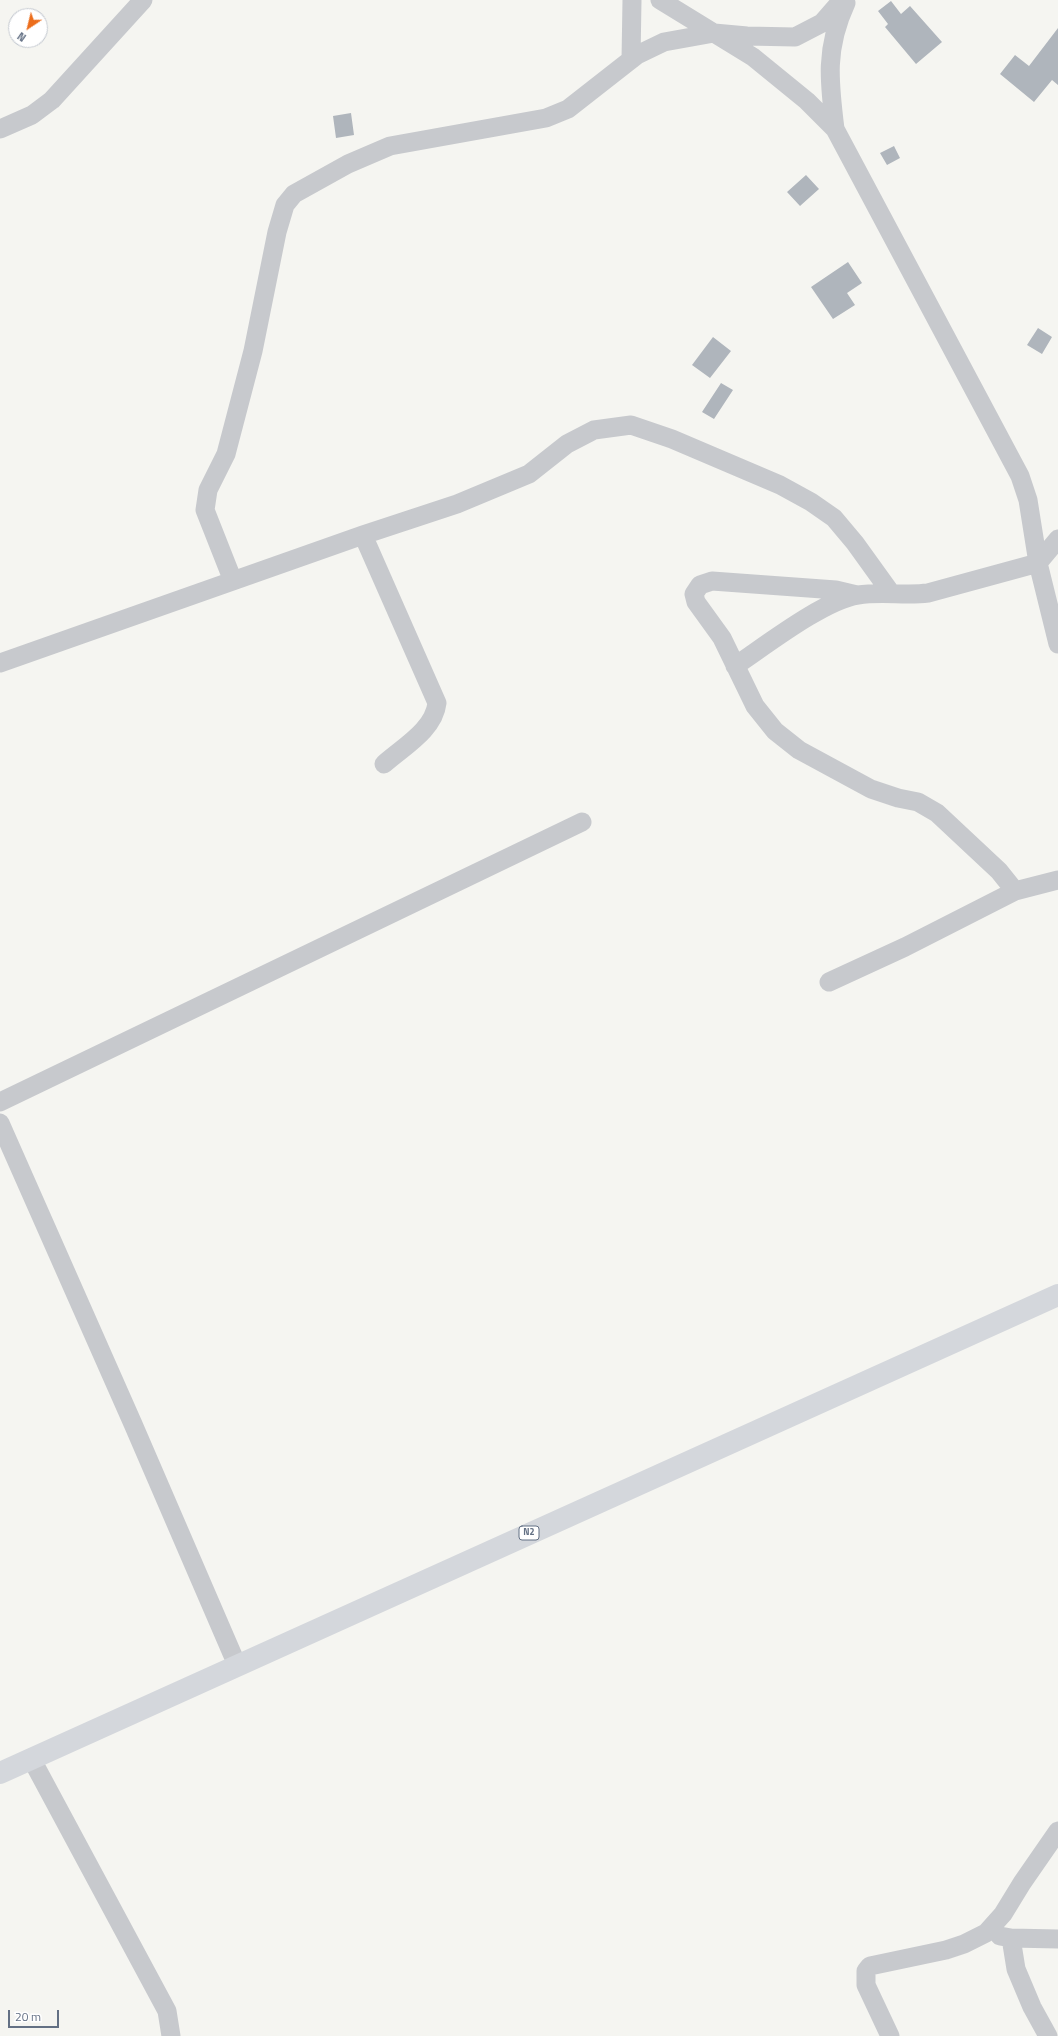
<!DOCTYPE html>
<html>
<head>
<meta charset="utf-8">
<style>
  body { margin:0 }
  #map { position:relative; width:1058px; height:2036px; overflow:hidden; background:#f5f5f1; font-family:"Titillium Web",sans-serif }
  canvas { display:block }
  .north { position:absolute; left:8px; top:8px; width:40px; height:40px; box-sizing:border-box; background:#fff; border:1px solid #c1c6ce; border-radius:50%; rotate:215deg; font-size:11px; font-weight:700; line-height:16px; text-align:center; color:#637084 }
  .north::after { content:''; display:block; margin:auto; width:14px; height:18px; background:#ec6d1b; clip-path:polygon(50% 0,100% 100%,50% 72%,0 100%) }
  .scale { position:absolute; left:8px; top:2010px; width:51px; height:18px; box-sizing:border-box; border:2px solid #637084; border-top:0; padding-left:5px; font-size:12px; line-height:14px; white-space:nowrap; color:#637084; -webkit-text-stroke:3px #fff; paint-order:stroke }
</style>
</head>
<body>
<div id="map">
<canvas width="1058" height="2036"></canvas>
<div class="north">N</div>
<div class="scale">20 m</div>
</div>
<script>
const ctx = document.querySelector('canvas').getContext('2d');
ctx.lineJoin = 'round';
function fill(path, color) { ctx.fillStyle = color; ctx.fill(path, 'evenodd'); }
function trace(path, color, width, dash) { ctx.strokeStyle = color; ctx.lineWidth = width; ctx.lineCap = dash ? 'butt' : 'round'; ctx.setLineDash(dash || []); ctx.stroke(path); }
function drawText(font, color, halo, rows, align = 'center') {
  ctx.font = font + ' "Titillium Web",sans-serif'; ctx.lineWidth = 4; ctx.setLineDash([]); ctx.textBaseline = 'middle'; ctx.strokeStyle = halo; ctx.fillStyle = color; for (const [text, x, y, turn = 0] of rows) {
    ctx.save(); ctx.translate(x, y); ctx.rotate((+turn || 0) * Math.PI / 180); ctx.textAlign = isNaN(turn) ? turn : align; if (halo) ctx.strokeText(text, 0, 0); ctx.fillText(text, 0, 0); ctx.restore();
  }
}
fill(new Path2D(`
  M 891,1 L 901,14 L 910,6 L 942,42 L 916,64 L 885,27 L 888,24 L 878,11 Z
  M 1058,28 L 1058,85 L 1052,80 L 1034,102 L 1000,74 L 1015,55 L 1029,66 Z
  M 351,113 L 354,135 L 336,138 L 333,116 Z
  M 894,146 L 900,158 L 887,165 L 880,153 Z
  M 806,175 L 819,189 L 800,206 L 787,192 Z
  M 848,262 L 862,283 L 847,293 L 855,305 L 833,319 L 811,287 Z
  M 1038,328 L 1052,337 L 1042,354 L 1027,345 Z
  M 713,337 L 731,351 L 710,378 L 692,365 Z
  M 721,383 L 733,390 L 714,419 L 702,412 Z`), '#afb5bc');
trace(new Path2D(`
  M 660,0 L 753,57 L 807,101 L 835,129
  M 846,3 C 825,48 829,81 835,129 L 1020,476 L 1028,500 L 1038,563 L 1058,644
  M 631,60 L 632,0
  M 0,129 L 32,115 L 52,100 L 143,0
  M 363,535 L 437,703 C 434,730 403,747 384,764
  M 233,581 L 205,510 L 208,490 L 226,454 L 253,351 L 277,232 L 285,205 L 294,194 L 348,164 L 390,146 L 546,118 L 568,109 L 637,55 L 664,42 L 714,33 L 747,36 L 795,37 L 822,23 L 842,0
  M 857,595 L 836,590 L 712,581 L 700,585 L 694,594 L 696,602 L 722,638 L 755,706 L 775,731 L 799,750 L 871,789 L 898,798 L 918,802 L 937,813 L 999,871 L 1015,891 L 1058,880
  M 0,663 L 363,535 L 457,504 L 529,474 L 567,444 L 594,430 L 631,425 L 672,439 L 780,485 L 811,502 L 834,518 L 855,543 L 891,593
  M 735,666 C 765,646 824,600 858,595 C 882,591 905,596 928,593 L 1038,563 L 1058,539
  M 829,982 L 905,947 L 1015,891
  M 0,1102 L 582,822
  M 0,1123 L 133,1424 L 237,1665
  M 31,1758 L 167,2011 L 171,2036
  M 1000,1936 L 1011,1938 L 1058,1939
  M 1011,1938 L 1016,1969 L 1032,2007 L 1048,2036
  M 890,2036 L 866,1985 L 866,1971 L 870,1966 L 946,1950 L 964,1944 L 986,1933 L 1003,1914 L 1022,1883 L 1058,1831`), '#c7c9cd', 19);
trace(new Path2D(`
  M 0,1773 L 1058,1295`), '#d4d7dc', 22);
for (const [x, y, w] of [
  [529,1533,20]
]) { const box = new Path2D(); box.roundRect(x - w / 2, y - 7, w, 14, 3); ctx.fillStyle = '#fff'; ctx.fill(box); trace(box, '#637084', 1); }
drawText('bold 9px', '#637084', null, [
  ["N2",529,1533]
]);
</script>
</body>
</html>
